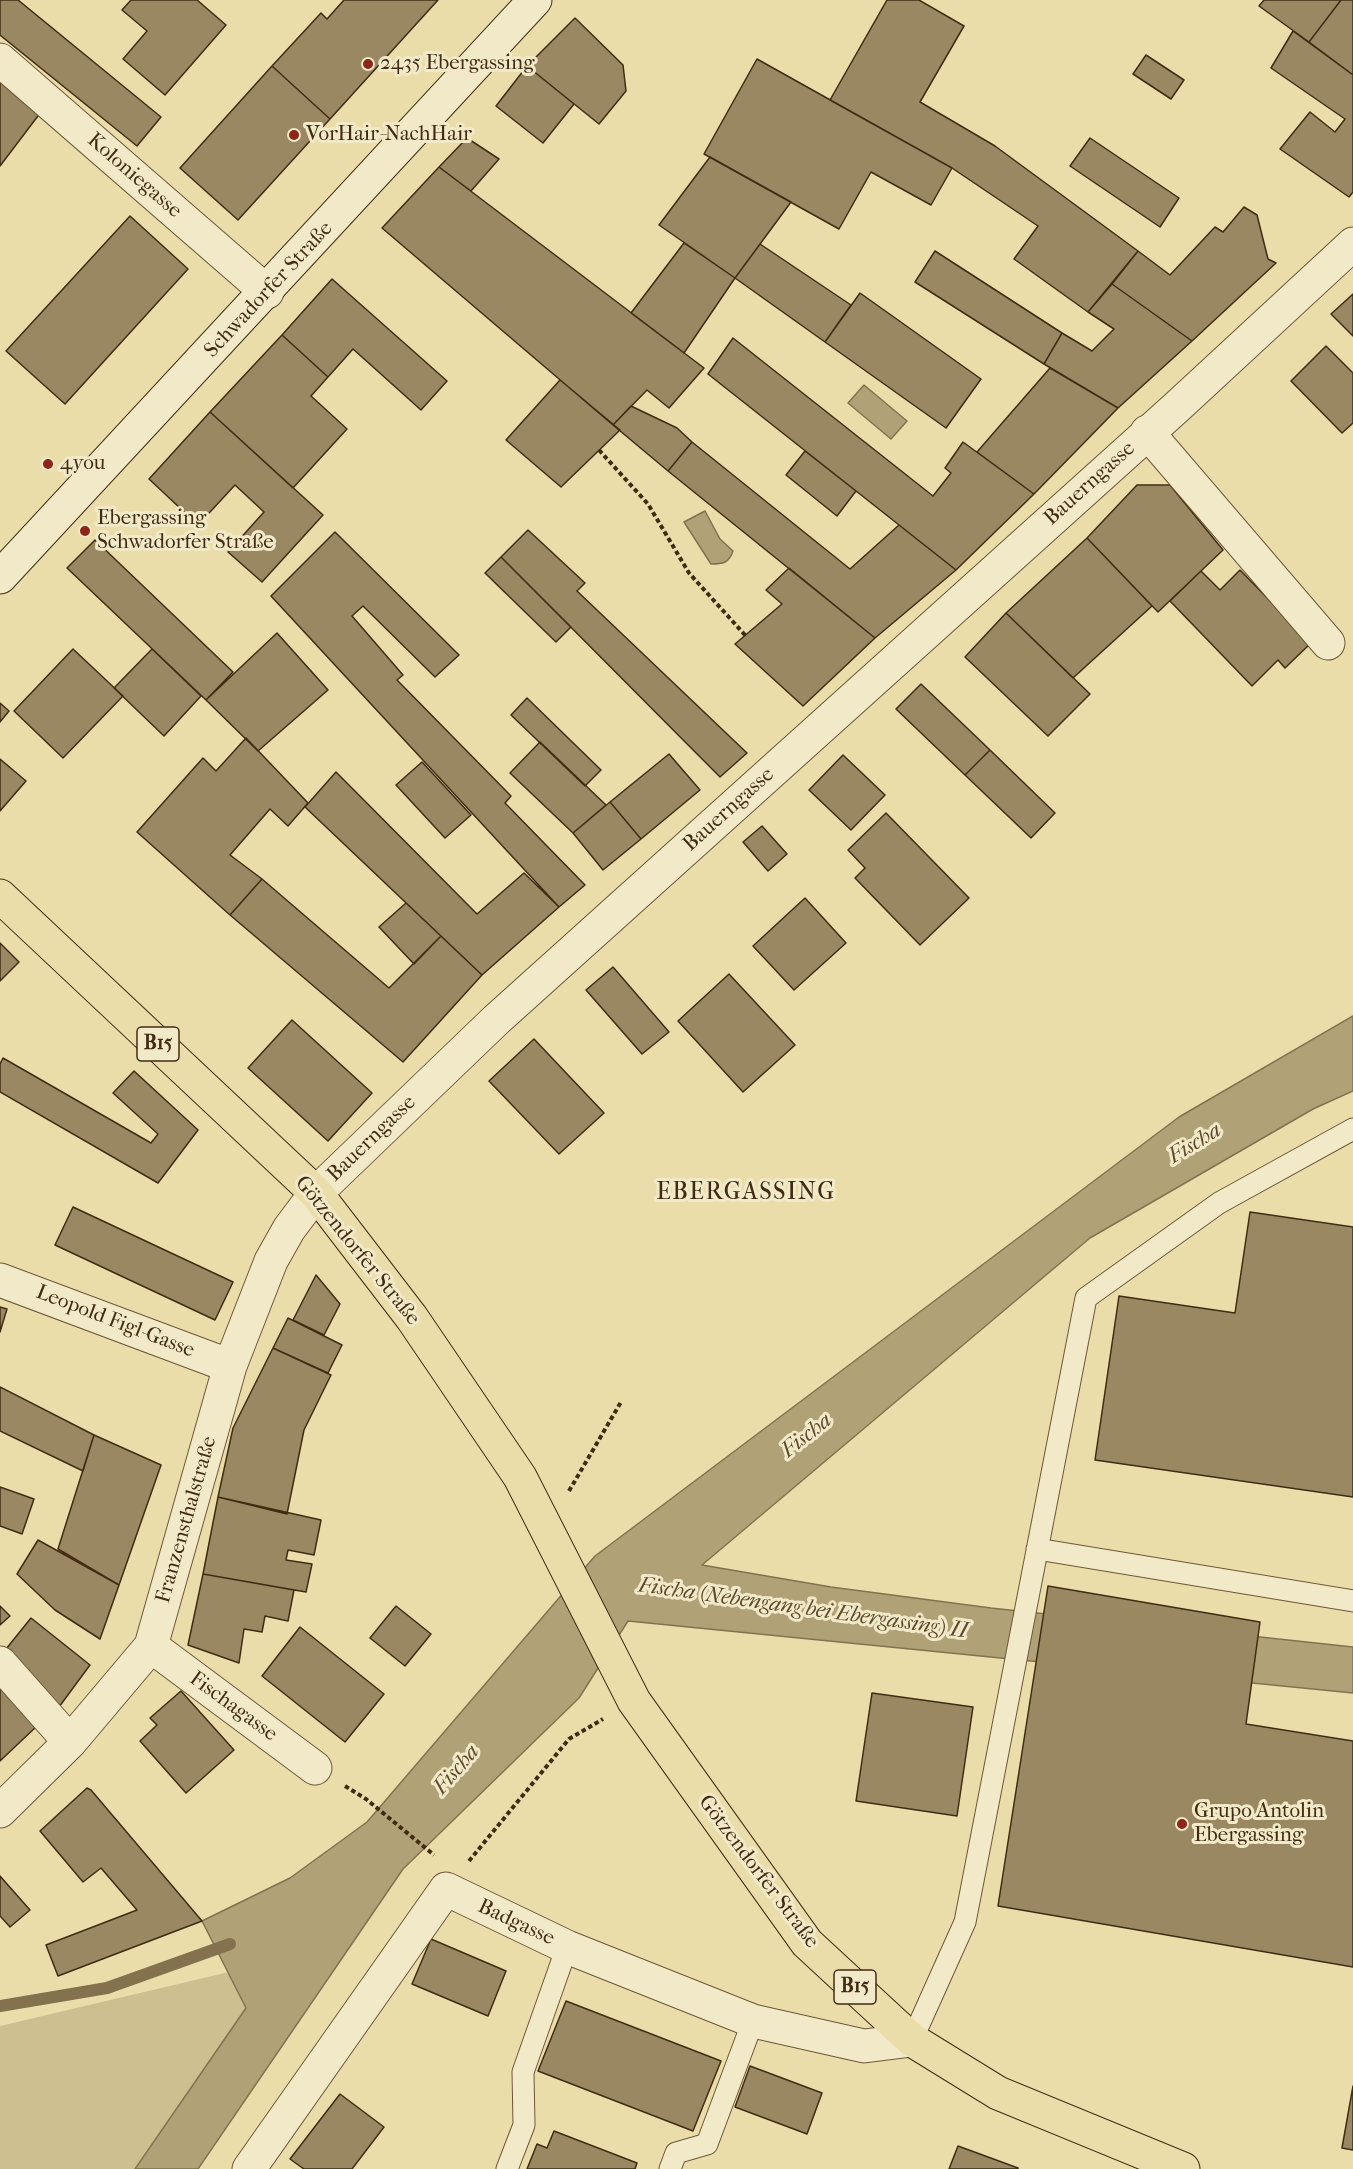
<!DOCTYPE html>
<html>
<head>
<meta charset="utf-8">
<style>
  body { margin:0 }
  canvas { display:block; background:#ebddaa }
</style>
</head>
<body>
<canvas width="1353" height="2169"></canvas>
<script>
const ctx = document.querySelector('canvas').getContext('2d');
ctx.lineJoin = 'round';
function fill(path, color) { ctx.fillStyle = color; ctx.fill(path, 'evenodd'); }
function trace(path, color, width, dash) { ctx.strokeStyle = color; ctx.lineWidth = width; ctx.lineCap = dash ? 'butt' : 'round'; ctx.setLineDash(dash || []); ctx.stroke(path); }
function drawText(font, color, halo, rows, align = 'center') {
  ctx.font = font + ' "IM FELL French Canon",serif'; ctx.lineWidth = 6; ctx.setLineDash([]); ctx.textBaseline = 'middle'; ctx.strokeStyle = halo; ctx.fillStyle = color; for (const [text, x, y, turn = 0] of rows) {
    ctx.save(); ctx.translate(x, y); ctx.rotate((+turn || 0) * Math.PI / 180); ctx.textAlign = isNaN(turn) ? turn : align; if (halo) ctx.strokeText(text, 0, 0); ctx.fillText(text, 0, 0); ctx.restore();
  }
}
fill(new Path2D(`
  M 229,1972 L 246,2008 L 135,2169 L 0,2169 L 0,2026 Z`), '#cebf90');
const water = new Path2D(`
  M 864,385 L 907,421 L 891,439 L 848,403 Z
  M 705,511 L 720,539 L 733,551 C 729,563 723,564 711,564 L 684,522 Z
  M 1353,1016 L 1353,1091 L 1313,1109 L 1090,1238 L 702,1565 L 831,1587 L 991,1608 L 1353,1647 L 1353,1693 L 628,1621 L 579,1698 L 403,1869 L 198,2169 L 135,2169 L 246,2008 L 202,1921 L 290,1878 L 367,1822 L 595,1556 L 1179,1117 Z`);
fill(water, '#b1a177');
trace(water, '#84724f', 1.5);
trace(new Path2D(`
  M 0,2006 L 107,1988 L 230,1944`), '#84724f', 12);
const building = new Path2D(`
  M 0,0 L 18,0 L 161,117 L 137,146 L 0,35 Z
  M 131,0 L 197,0 L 226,25 L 165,95 L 123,59 L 147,31 L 122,10 Z
  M 344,0 L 438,0 L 330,119 L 272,66 L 321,13 L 327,19 Z
  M 887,0 L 919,0 L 964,26 L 920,102 L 995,146 L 1138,251 L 1088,312 L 1014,259 L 1038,226 L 952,168 L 830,100 Z
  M 1264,0 L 1341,0 L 1309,42 L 1259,6 Z
  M 1341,0 L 1353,0 L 1353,75 L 1309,42 Z
  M 575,18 L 623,65 L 626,91 L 599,124 L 527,66 Z
  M 1293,31 L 1353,75 L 1353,192 L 1349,197 L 1280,149 L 1310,112 L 1335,132 L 1345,119 L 1271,68 Z
  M 1146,55 L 1184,80 L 1171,99 L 1133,74 Z
  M 757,59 L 952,168 L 931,205 L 871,172 L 839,229 L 704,154 Z
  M 272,66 L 330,119 L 238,220 L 180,168 Z
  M 527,66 L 574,104 L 543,143 L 496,106 Z
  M 0,80 L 41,112 L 0,166 Z
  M 467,138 L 499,159 L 471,191 L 439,167 Z
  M 1090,138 L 1179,198 L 1160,227 L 1070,166 Z
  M 710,157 L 791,202 L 735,278 L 659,225 Z
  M 439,167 L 704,368 L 669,408 L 647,390 L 613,425 L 382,228 Z
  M 1244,207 L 1257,215 L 1268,259 L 1276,263 L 1192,341 L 1112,284 L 1138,251 L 1170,275 L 1215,227 L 1223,232 Z
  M 130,216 L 188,269 L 65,404 L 6,351 Z
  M 684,243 L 735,278 L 684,353 L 631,313 Z
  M 760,244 L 851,305 L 825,342 L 735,278 Z
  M 935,251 L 1062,333 L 1044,364 L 915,282 Z
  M 332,279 L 447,381 L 421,410 L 353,349 L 328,377 L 282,335 Z
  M 1112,284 L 1192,341 L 1118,408 L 1044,364 L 1062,333 L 1092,351 L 1114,329 L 1088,312 Z
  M 860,293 L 981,379 L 946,428 L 825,342 Z
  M 1353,294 L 1353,336 L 1331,314 Z
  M 282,335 L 328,377 L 311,396 L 347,429 L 293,488 L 210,412 Z
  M 733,338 L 933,496 L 951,473 L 945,468 L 963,442 L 1034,494 L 956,570 L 708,374 Z
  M 1326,346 L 1353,373 L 1353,423 L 1342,433 L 1291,381 Z
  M 1050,368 L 1118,408 L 1034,494 L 977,452 Z
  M 560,380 L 620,430 L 561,487 L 506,440 Z
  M 631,406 L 677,428 L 692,442 L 668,471 L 613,425 Z
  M 210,412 L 323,515 L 262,582 L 228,552 L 264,512 L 235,485 L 198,525 L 149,479 Z
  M 692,442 L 850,569 L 899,525 L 956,570 L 875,638 L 668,471 Z
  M 805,451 L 856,491 L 837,516 L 786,475 Z
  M 1137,485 L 1170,485 L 1223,550 L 1158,612 L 1087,538 Z
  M 528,530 L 585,583 L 577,591 L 747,753 L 720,777 L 501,557 Z
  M 335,532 L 459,655 L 435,677 L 363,606 L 352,616 L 403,675 L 397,680 L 511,796 L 505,803 L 585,885 L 559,907 L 271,596 Z
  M 1087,538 L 1152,606 L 1073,678 L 1006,613 Z
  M 95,540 L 233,672 L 206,700 L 67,568 Z
  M 501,557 L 571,627 L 556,642 L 485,573 Z
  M 789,568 L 875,638 L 803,706 L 735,644 L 782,604 L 766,590 Z
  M 1240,570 L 1311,643 L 1285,668 L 1278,660 L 1252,686 L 1170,601 L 1201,571 L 1220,590 Z
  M 1006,613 L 1090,694 L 1048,736 L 965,657 Z
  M 277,633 L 328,690 L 258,751 L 206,700 Z
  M 73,649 L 123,696 L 63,758 L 14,711 Z
  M 152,649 L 201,696 L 164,736 L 114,688 Z
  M 921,684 L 990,750 L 965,775 L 896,709 Z
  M 527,698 L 601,770 L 585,786 L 511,715 Z
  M 0,703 L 9,711 L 0,722 Z
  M 246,738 L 308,803 L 288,826 L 270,809 L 230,855 L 262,879 L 230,915 L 137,832 L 203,758 L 216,771 Z
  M 540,742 L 606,805 L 573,833 L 510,773 Z
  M 990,750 L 1055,813 L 1031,838 L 965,775 Z
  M 669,754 L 700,790 L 641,839 L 610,802 Z
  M 843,755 L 885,795 L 851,830 L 809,790 Z
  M 0,759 L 26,781 L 0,811 Z
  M 422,762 L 471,815 L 445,838 L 396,785 Z
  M 336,772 L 477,914 L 524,873 L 559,907 L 482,975 L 305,807 Z
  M 610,802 L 641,839 L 603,870 L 573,833 Z
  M 886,813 L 969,898 L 920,945 L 855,878 L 865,868 L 848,850 Z
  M 762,826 L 787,854 L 768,871 L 743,842 Z
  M 262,879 L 389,988 L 441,936 L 482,975 L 403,1062 L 230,915 Z
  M 805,898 L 846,943 L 794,990 L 753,946 Z
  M 406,903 L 441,936 L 414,964 L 379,927 Z
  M 0,943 L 19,962 L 0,981 Z
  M 613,967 L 669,1032 L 642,1054 L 586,990 Z
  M 729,974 L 795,1045 L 743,1092 L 678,1021 Z
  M 292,1020 L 372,1093 L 328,1141 L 248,1068 Z
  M 534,1039 L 604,1113 L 559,1154 L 489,1081 Z
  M 3,1058 L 151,1143 L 158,1134 L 113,1093 L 134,1071 L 198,1130 L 158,1183 L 0,1092 L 0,1064 Z
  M 73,1207 L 233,1282 L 215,1320 L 55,1245 Z
  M 1250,1212 L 1353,1227 L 1353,1497 L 1095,1460 L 1119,1296 L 1235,1313 Z
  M 316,1275 L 340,1304 L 324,1335 L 293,1320 Z
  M 0,1307 L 7,1309 L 0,1332 Z
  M 288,1318 L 342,1345 L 328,1373 L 273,1348 Z
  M 273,1348 L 331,1375 L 304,1430 L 287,1514 L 218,1497 L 233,1428 Z
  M 0,1387 L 94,1435 L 83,1471 L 0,1431 Z
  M 94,1435 L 161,1465 L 119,1585 L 58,1549 Z
  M 0,1487 L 34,1499 L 22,1534 L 0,1526 Z
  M 218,1497 L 321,1520 L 314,1555 L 288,1550 L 286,1560 L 312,1564 L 306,1592 L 203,1574 Z
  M 38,1540 L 119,1585 L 100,1639 L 55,1610 L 17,1574 Z
  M 203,1574 L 294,1590 L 288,1621 L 265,1616 L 262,1632 L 244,1629 L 239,1663 L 188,1645 Z
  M 1048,1586 L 1260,1622 L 1246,1724 L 1353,1741 L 1353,1967 L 998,1906 Z
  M 0,1606 L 10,1616 L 0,1625 Z
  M 396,1606 L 431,1634 L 405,1666 L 370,1638 Z
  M 31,1618 L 90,1665 L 59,1707 L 6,1649 Z
  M 300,1627 L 384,1694 L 345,1742 L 262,1676 Z
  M 0,1687 L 37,1726 L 0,1761 Z
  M 181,1691 L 234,1750 L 186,1793 L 140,1741 L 157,1725 L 150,1718 Z
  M 872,1693 L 973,1707 L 957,1816 L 856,1801 Z
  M 87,1788 L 91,1790 L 202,1921 L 58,1976 L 46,1945 L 137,1910 L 101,1868 L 83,1882 L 40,1831 Z
  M 0,1876 L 30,1910 L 10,1927 L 0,1916 Z
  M 431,1939 L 506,1971 L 488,2016 L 412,1984 Z
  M 566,2001 L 721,2061 L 693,2131 L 538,2071 Z
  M 750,2066 L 822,2093 L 807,2134 L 735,2107 Z
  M 1353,2086 L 1353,2150 L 1342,2148 Z
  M 340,2094 L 384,2127 L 352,2169 L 304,2169 L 290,2159 Z
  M 554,2131 L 637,2163 L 635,2169 L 527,2169 L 537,2144 L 547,2148 Z
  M 958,2146 L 1018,2168 L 1018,2169 L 949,2169 Z`);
fill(building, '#998862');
trace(building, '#412c13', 1.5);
const service = new Path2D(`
  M 1037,1549 L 1353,1601
  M 912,2040 L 965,1922 L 1086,1298 L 1219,1203 L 1353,1129
  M 507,2169 L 524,2125 L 523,2072 L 567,1947
  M 670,2169 L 676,2153 L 707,2144 L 753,2021`);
const minor = new Path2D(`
  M 0,60 L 267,292
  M 1147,432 L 1328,643
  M 0,1280 L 230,1366
  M 151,1646 L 315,1768
  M 0,1663 L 70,1742
  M 0,1811 L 70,1742 L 151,1646 L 230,1366 L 271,1261 L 289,1229 L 316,1193 L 496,1020 L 1178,406 L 1353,244
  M 249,2169 L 446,1889 L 567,1947 L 753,2021 L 864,2046 L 912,2040`);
const secondary = new Path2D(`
  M 0,577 L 535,0`);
const primary = new Path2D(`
  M 0,896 L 316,1193 L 412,1318 L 520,1477 L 634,1701 L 807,1943 L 912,2040 L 998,2093 L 1183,2169`);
trace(service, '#6c5839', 23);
trace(minor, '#6c5839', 35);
trace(secondary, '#412c13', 35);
trace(primary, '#412c13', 35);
trace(new Path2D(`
  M 599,450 L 648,504 L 689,573 L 745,635
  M 569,1491 L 621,1402
  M 345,1786 L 366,1799 L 434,1855
  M 469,1861 L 569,1739 L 603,1719`), '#412c13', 4, [4.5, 3]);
trace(service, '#f2e9c8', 21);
trace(minor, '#f2e9c8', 33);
trace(secondary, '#f2e9c8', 33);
trace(primary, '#ebddaa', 33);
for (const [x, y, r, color] of [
  [368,64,6,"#8f2418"],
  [294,135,6,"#8f2418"],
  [48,464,6,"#8f2418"],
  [85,531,6,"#8f2418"],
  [1182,1824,6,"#8f2418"]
]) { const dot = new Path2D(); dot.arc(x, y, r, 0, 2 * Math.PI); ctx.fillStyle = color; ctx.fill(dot); trace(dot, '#f2e9c8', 2); }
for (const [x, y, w] of [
  [158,1044,42],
  [855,1987,42]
]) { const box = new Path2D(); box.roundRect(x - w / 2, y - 17, w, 34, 4.5); ctx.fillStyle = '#f2e9c8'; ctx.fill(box); trace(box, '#412c13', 1.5); }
drawText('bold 20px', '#412c13', null, [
  ["B15",158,1044],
  ["B15",855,1987]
]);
drawText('21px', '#412c13', '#f2e9c8', [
  ["2435 Ebergassing",380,64],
  ["VorHair-NachHair",306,135],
  ["4you",60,464],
  ["Ebergassing",97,519],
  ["Schwadorfer Straße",97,543],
  ["Grupo Antolin",1194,1812],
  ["Ebergassing",1194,1836]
], 'left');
drawText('21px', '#412c13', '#f2e9c8', [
  ["Koloniegasse",134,176,41],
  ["Schwadorfer Straße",269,290,-47],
  ["Bauerngasse",1090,484,-42],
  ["Bauerngasse",729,810,-42],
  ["Bauerngasse",372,1139,-44],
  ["Götzendorfer Straße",357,1251,51],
  ["Leopold Figl-Gasse",115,1322,21],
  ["Franzensthalstraße",187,1520,-74],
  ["Fischagasse",233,1707,36],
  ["Götzendorfer Straße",758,1872,53],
  ["Badgasse",516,1923,25]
]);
drawText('italic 22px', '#5d492c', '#f2e9c8', [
  ["Fischa",1195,1144,-31],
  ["Fischa",807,1436,-38],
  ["Fischa (Nebengang bei Ebergassing) II",803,1609,8],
  ["Fischa",457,1770,-49]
]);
ctx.letterSpacing = '1.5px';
drawText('24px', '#412c13', '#f2e9c8', [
  ["EBERGASSING",746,1193]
]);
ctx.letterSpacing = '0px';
</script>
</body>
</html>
